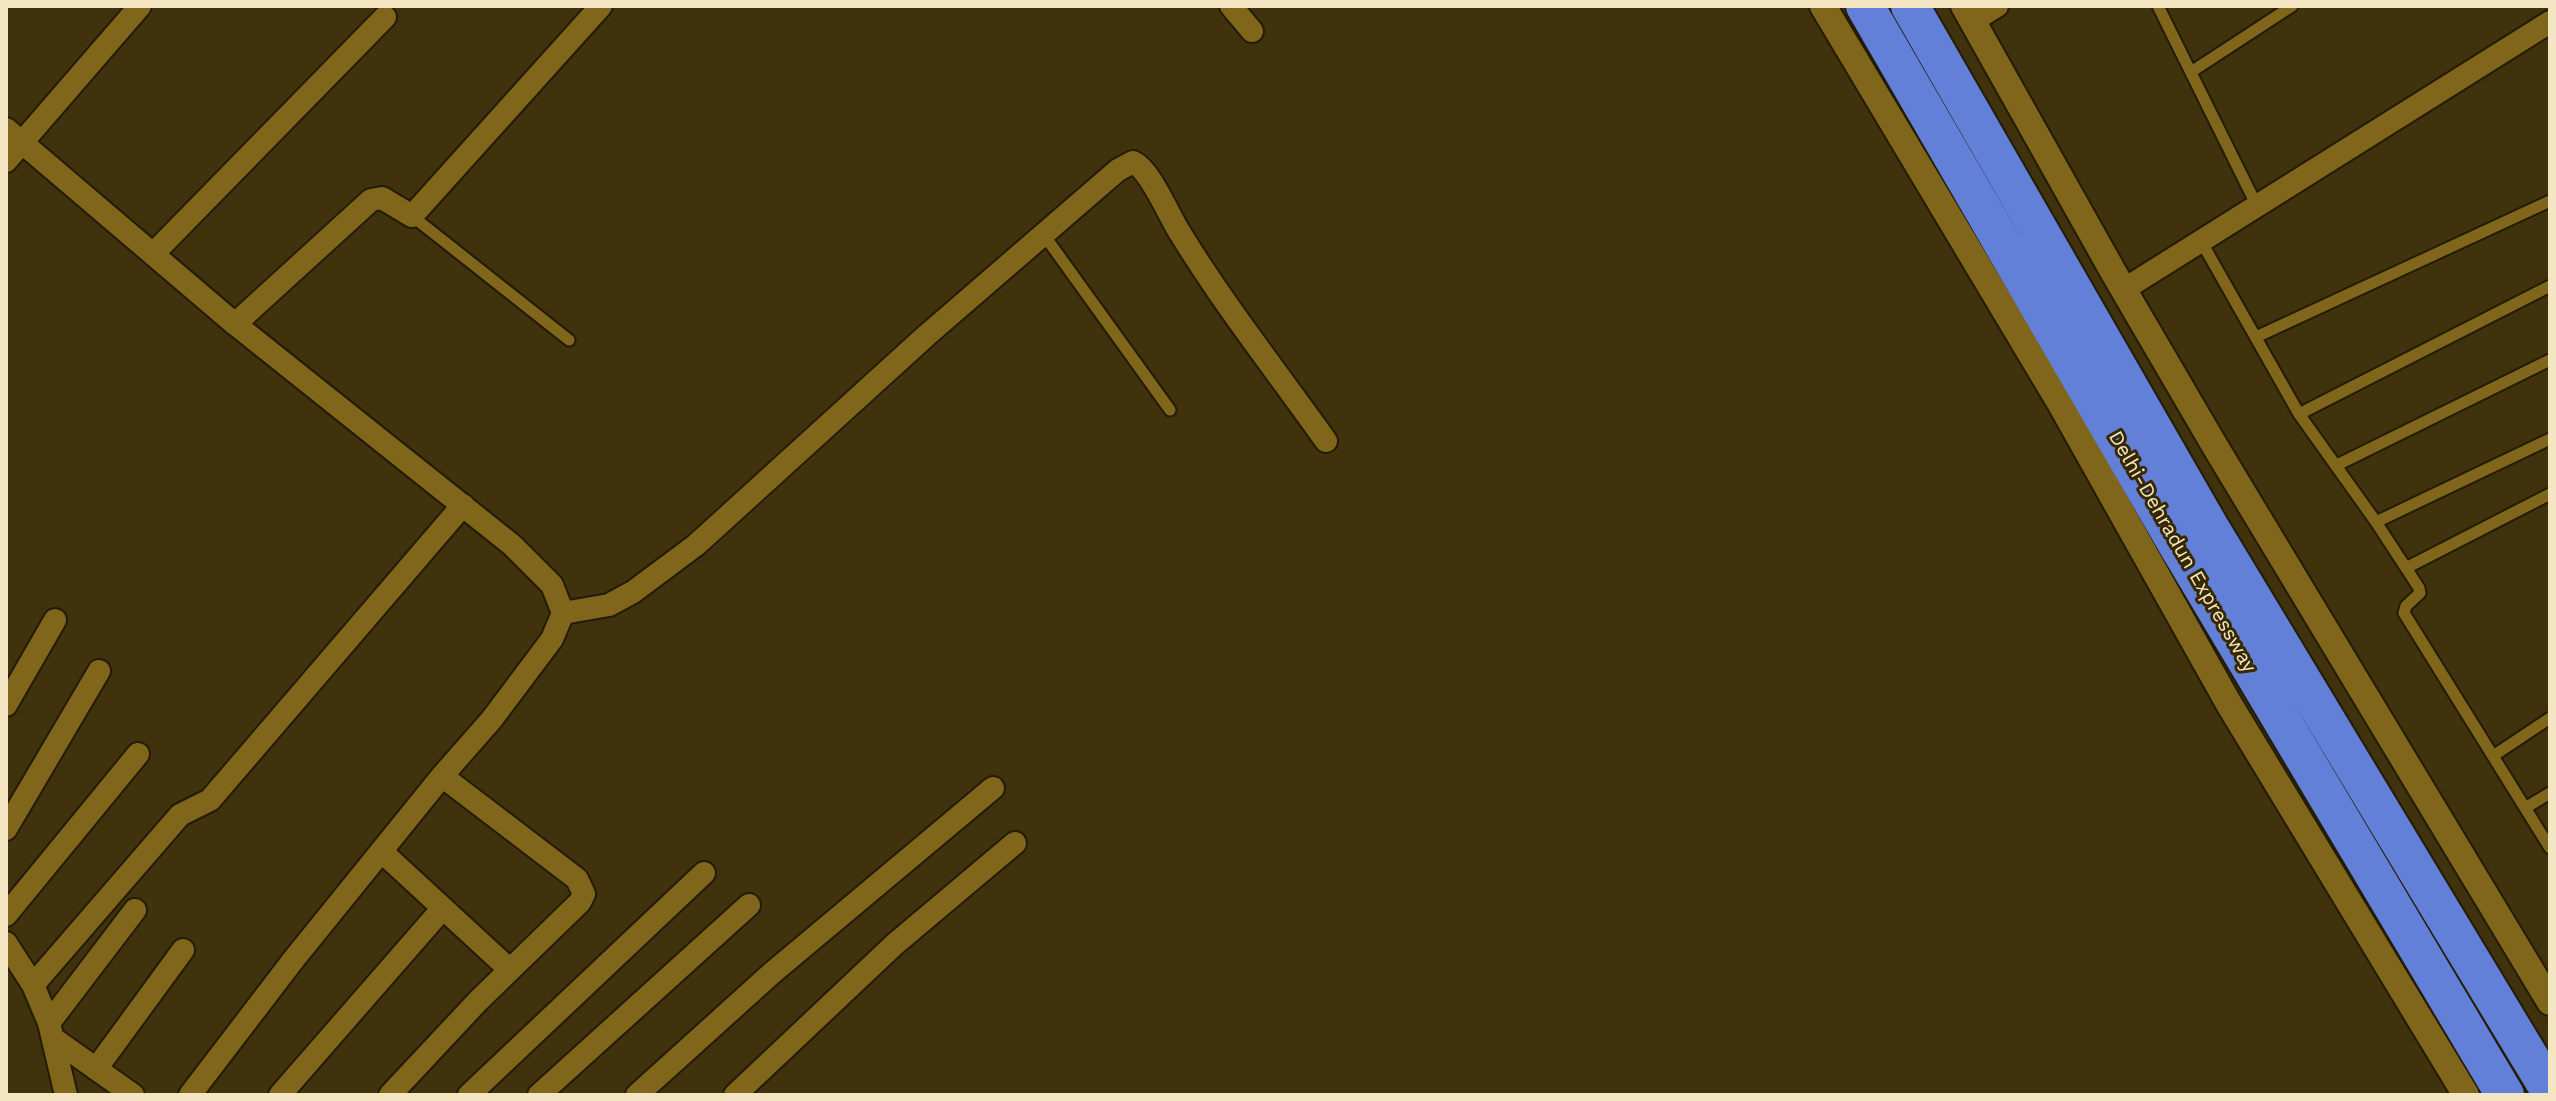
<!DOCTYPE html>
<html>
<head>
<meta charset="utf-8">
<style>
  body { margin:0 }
  #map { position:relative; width:2556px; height:1101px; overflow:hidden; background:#40320c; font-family:"Work Sans",sans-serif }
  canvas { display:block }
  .frame { position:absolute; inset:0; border:8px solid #f4e6c3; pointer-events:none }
</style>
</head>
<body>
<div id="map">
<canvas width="2556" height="1101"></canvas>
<div class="frame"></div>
</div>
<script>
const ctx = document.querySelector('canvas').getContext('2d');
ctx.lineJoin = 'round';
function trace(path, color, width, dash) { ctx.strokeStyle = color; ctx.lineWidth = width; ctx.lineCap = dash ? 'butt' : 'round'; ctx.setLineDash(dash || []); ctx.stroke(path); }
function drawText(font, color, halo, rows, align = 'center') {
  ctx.font = font + ' "Work Sans",sans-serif'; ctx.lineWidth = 6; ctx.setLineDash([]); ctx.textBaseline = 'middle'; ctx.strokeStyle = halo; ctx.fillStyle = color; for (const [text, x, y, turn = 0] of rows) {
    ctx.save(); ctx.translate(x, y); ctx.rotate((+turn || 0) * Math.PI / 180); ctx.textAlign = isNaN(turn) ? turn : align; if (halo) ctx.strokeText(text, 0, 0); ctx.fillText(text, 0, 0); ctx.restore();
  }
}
const service = new Path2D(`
  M 2158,6 L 2257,206
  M 2191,72 L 2292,6
  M 412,216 L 569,340
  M 1044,235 L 1170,410
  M 2201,241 L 2299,414 L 2376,522 L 2419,588 L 2420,593 L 2406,606 L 2404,613 L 2550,848
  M 2256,337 L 2550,201
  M 2299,414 L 2550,286
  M 2337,465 L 2550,360
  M 2376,522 L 2550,439
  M 2406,568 L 2550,494
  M 2493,756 L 2550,718
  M 2525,808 L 2550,793`);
const minor = new Path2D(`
  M 1231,6 L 1252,31
  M 1973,21 L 1997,6
  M 6,129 L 235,324 L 512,545 L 552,585 L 563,613 L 552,639 L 492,719 L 442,776 L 294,959 L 190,1095
  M 6,161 L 140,6
  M 153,254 L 385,17
  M 2123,290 L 2550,22
  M 235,324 L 371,200 L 382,198 L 412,216 L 601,6
  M 563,613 L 609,605 L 633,592 L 696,545 L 927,335 L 1118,170 L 1133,162 C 1150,169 1169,216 1180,233 C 1224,305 1277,372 1326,441
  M 6,705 L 55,620
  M 6,829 L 99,671
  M 381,851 L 509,969
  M 6,915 L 138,754
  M 6,943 L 33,985 L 49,1023 L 66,1095
  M 33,985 L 180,815 L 210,800 L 463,505
  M 49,1023 L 135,910
  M 54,1039 L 133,1095
  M 96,1069 L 183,950
  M 280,1095 L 443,908
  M 390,1095 L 478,1001 L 580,902 L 584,894 L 577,879 L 442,776
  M 469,1095 L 704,873
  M 539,1095 L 749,905
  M 637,1095 L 772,973 L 993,788
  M 735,1095 L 895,944 L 1015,843`);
const tertiary = new Path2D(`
  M 1823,6 L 2059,401 L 2229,704 L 2466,1095
  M 1964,6 L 2115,275 L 2216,448 L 2550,1002`);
const motorway = new Path2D(`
  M 1865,6 L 2178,546 L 2505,1095
  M 1910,6 L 2209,526 L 2550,1091`);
trace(service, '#231b05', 15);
trace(minor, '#231b05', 26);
trace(tertiary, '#231b05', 30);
trace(motorway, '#231b05', 42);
trace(service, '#80661b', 11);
trace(minor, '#80661b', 22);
trace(tertiary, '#80661b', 26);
trace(motorway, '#6380d8', 38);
drawText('20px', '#f4e6c3', '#362801', [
  ["Delhi-Dehradun Expressway",2182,552,60]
]);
</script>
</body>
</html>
